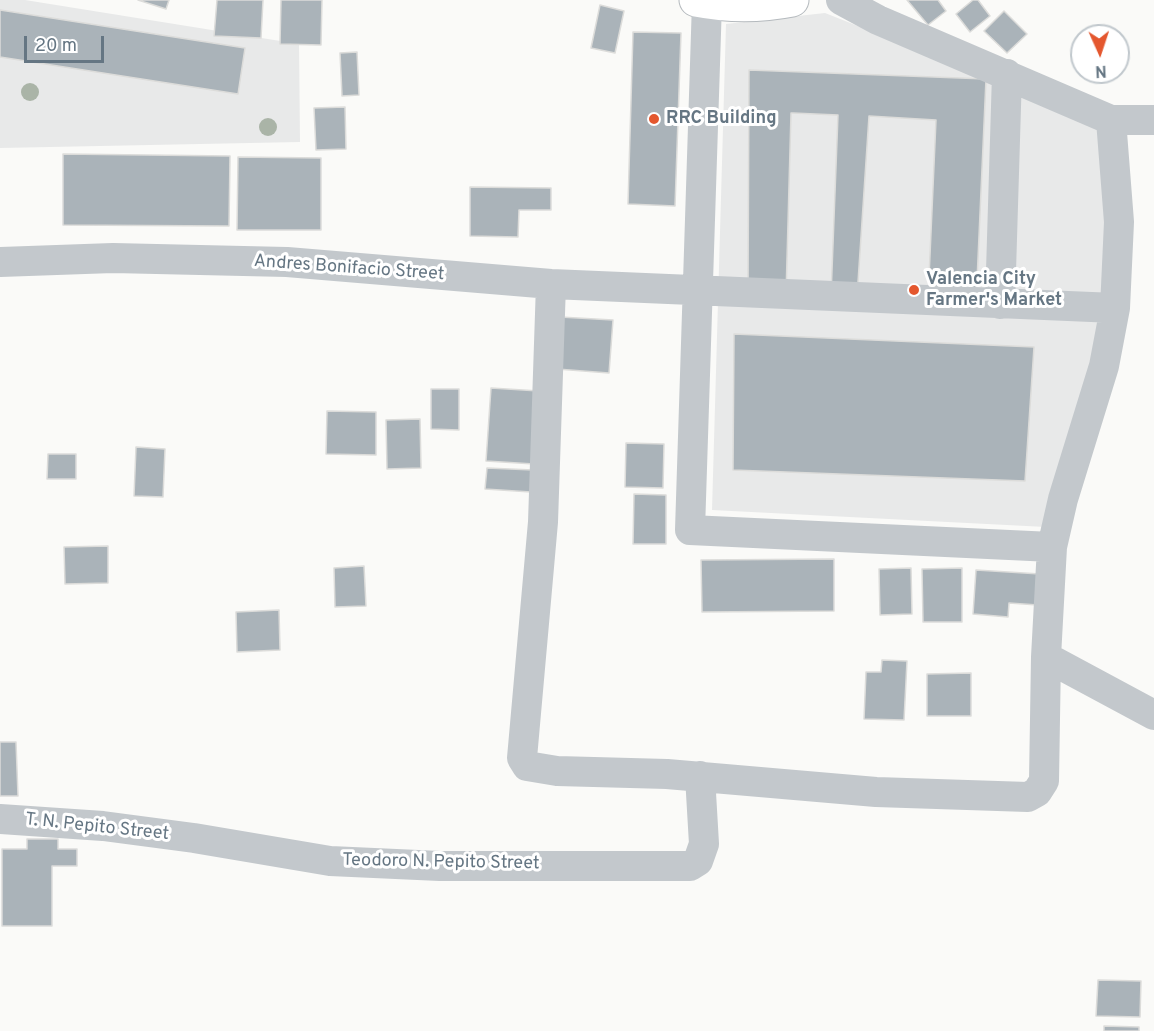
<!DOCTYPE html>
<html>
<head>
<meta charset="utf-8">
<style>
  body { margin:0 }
  #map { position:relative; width:1154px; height:1031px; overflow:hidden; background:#fafaf8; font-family:Overpass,sans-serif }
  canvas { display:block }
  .north { position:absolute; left:1070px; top:24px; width:60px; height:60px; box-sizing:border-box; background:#fff; border:2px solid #c1c8cd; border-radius:50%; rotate:177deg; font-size:16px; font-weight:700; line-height:24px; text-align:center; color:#657683 }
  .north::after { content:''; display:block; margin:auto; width:21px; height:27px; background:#e4572e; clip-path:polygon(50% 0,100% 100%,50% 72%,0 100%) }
  .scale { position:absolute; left:24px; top:36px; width:80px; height:27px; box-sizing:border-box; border:3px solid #657683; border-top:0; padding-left:8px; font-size:18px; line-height:21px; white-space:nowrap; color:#657683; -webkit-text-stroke:4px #fff; paint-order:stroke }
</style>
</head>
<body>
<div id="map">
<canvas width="1154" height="1031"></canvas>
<div class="north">N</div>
<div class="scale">20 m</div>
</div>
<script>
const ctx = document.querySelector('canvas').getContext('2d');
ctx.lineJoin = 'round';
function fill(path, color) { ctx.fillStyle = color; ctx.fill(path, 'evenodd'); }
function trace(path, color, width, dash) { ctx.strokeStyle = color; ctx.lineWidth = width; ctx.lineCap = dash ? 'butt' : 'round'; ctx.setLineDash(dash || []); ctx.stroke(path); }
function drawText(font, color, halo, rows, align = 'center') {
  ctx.font = font + ' Overpass,sans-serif'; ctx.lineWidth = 6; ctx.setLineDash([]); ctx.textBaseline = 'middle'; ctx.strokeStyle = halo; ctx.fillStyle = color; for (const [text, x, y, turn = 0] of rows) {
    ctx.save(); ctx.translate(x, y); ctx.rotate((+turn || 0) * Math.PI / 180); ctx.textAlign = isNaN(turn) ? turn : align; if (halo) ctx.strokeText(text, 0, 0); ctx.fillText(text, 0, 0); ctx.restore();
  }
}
fill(new Path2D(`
  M 0,0 L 25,0 L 299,44 L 300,142 L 0,148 Z
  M 825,13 L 1000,82 L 1103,128 L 1107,317 L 1046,527 L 712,510 L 726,24 Z`), '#e8e9e9');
const building = new Path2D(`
  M 138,0 L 169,0 L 166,9 Z
  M 217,0 L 263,0 L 261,38 L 214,36 Z
  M 281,0 L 322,0 L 321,45 L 280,44 Z
  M 907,0 L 938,0 L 946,11 L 928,25 Z
  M 973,0 L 978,0 L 990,16 L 970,32 L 956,14 Z
  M 600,5 L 624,11 L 615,53 L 591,48 Z
  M 0,10 L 245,48 L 238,94 L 0,57 Z
  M 1004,11 L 1027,34 L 1007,53 L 984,31 Z
  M 633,32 L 681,33 L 675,206 L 628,204 Z
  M 357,52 L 359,95 L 342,96 L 340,53 Z
  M 749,70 L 986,79 L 976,303 L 928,300 L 936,120 L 869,116 L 857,297 L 831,296 L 838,115 L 793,113 L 791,113 L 786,295 L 748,293 Z
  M 345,107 L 346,149 L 316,150 L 314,108 Z
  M 63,154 L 230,156 L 229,226 L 63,225 Z
  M 238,157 L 321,158 L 321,230 L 237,230 Z
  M 470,187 L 551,188 L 551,210 L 519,210 L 518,237 L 470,236 Z
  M 560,317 L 613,320 L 609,373 L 557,369 Z
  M 734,334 L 1034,347 L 1025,481 L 733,470 Z
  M 491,388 L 539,391 L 534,464 L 486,461 Z
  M 431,389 L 459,389 L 459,430 L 431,429 Z
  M 327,411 L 376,412 L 376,455 L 326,454 Z
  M 420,419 L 421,468 L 387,469 L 386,420 Z
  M 626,443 L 664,444 L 663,488 L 625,487 Z
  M 136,447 L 165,449 L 163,497 L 134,496 Z
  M 48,454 L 76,454 L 76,479 L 47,479 Z
  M 487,468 L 533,470 L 531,492 L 485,489 Z
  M 634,494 L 666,495 L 666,544 L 633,544 Z
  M 108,546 L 108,583 L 65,584 L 64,547 Z
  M 834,559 L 834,611 L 702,612 L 701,560 Z
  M 364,566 L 366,606 L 335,607 L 334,568 Z
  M 911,568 L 912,614 L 880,615 L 879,569 Z
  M 962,568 L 962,622 L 923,622 L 922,569 Z
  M 976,570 L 1040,574 L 1038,605 L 1009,603 L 1008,617 L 973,614 Z
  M 279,610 L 280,650 L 237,652 L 236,612 Z
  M 882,660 L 907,661 L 904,720 L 864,719 L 866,672 L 881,672 Z
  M 971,673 L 971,716 L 927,716 L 927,674 Z
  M 0,742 L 16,742 L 18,796 L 0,796 Z
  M 27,839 L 58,839 L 58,849 L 77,849 L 77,866 L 52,866 L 52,926 L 2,926 L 2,849 L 27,849 Z
  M 1098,980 L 1141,981 L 1140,1017 L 1096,1016 Z
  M 1104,1026 L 1139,1027 L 1139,1031 L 1104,1031 Z`);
fill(building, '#aab3b9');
trace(building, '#dcdcda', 1.5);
const major = new Path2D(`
  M 696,0 C 727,6 761,6 792,0`);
trace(major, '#b5babe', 35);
trace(new Path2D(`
  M 841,0 L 878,20 L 1111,120 L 1119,222 L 1115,308 L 1104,366 L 1063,499 L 1052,547 L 1046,657 L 1154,715
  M 707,2 L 690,530 L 1052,547
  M 1111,120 L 1154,120
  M 0,262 L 113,258 L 287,262 L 551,284 L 1115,308
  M 551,284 L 543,522 L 522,758 L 527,766 L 557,771 L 667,774 L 876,792 L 1028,797 L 1037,792 L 1044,781 L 1046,657
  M 1000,304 L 1007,74
  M 0,819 L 103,826 L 194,838 L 330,861 L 440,866 L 690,866 L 698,861 L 704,844 L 700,776`), '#c3c8cc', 30);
trace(major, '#fff', 33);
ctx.fillStyle = '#aab4a7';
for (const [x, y] of [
  [30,92],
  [268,127]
]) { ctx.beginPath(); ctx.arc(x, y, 9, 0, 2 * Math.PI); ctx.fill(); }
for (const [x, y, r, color] of [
  [654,119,6,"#e4572e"],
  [914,290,6,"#e4572e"]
]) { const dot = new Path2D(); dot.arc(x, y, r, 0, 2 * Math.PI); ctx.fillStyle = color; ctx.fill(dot); trace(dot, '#fff', 2); }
drawText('bold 18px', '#657683', '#fff', [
  ["RRC Building",666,119],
  ["Valencia City",926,280],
  ["Farmer's Market",926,301]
], 'left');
drawText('18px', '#657683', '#fff', [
  ["Andres Bonifacio Street",349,269,4],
  ["T. N. Pepito Street",97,828,6],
  ["Teodoro N. Pepito Street",441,863,1]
]);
</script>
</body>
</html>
